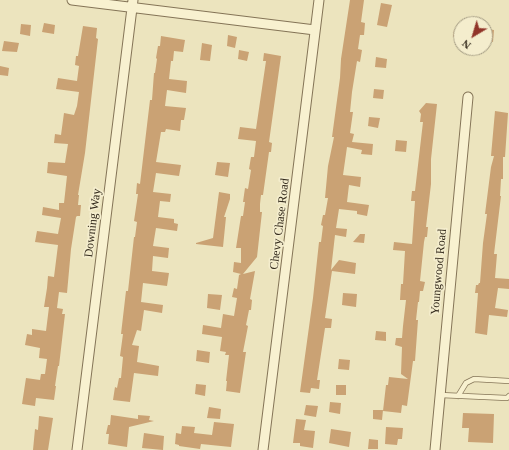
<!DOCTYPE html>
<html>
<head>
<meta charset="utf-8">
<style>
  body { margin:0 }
  #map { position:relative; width:509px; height:450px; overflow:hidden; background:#ece4be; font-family:Georgia,serif }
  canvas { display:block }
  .north { position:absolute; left:453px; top:16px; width:40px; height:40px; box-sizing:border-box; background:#f4edcd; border:1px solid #a79f86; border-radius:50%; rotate:218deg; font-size:11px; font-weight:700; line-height:16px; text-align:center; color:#332a1c }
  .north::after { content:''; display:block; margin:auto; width:14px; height:18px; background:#913529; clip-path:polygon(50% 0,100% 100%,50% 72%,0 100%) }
</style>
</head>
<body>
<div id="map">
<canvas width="509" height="450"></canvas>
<div class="north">N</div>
</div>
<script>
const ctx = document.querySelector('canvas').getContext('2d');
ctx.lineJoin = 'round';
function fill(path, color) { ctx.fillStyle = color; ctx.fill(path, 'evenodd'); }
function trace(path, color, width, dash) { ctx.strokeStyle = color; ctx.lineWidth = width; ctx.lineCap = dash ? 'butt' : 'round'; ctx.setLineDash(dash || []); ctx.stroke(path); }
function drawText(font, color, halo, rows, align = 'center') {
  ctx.font = font + ' Georgia,serif'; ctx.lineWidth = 3.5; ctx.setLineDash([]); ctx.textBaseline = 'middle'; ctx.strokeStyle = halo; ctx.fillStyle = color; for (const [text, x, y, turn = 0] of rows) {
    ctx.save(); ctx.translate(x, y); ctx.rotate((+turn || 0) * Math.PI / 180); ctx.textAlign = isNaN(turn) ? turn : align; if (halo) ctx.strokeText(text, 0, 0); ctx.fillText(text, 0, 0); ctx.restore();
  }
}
fill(new Path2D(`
  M 350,0 L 364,0 L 361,22 L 365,23 L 364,35 L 360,35 L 358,49 L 362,50 L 360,62 L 357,61 L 352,92 L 350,112 L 353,112 L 350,133 L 354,134 L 352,142 L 373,144 L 372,155 L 361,154 L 362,150 L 347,147 L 343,175 L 361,177 L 360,187 L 349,185 L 347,202 L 369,205 L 367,216 L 357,214 L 357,211 L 339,209 L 336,228 L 347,229 L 346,237 L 335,235 L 331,270 L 339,260 L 356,263 L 355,274 L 332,271 L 325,318 L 332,319 L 331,328 L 325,328 L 317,380 L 320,380 L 319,389 L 311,388 L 310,393 L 300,392 L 313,298 L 319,242 L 321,242 L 323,226 L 321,225 L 323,215 L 325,215 L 328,198 L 325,198 L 328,166 L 334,137 L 332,137 L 340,78 L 341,59 Z
  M 381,3 L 392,5 L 387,27 L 377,25 Z
  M 44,23 L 55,25 L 54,34 L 42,32 Z
  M 21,24 L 31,25 L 30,36 L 20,34 Z
  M 83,26 L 97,28 L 96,38 L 98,39 L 85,153 L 78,195 L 79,195 L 78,205 L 81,205 L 80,216 L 77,216 L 76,217 L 71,249 L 67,293 L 59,292 L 57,308 L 63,309 L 62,314 L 65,314 L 59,366 L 58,366 L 55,386 L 56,386 L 54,400 L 36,398 L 35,406 L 22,404 L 26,378 L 40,380 L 41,374 L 45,374 L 47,359 L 39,358 L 40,348 L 25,345 L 27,334 L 32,335 L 32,329 L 46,331 L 49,307 L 44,307 L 47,288 L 48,276 L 54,277 L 58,245 L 35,242 L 37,231 L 58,234 L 61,218 L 42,215 L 43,207 L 59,210 L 59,203 L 64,203 L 67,176 L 47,173 L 48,162 L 65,163 L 68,144 L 54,143 L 55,134 L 61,135 L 64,113 L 74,115 L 77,106 L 79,92 L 56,89 L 58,78 L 77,81 L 79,66 L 75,65 L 76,56 L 78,56 Z
  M 485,29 L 494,30 L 493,42 L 485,41 Z
  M 454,30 L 461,31 L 461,38 L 453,37 Z
  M 228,35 L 237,37 L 235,48 L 227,46 Z
  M 161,36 L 185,40 L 183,52 L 174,51 L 173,61 L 171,61 L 169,79 L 187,81 L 186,93 L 167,90 L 165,106 L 186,108 L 184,120 L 181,120 L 180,131 L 166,129 L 165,132 L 161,132 L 156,162 L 181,165 L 179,176 L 156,173 L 153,192 L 171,194 L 170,202 L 160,201 L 158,217 L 174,219 L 174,223 L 178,224 L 177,231 L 156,228 L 153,246 L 169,248 L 168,258 L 153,256 L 152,271 L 169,273 L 167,286 L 143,283 L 141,302 L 163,305 L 162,313 L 144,310 L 141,331 L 137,330 L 132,345 L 139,346 L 137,362 L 159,366 L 158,376 L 134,373 L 130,402 L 113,400 L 115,387 L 117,388 L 119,378 L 121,378 L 123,357 L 120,356 L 123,334 L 121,334 L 126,291 L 128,291 L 134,237 L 135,237 L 137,222 L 134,221 L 138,194 L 136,194 L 137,183 L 140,184 L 150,100 L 152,100 L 154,73 L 155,73 L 157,59 L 156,58 L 158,46 L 160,46 Z
  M 4,41 L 19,43 L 17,52 L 2,51 Z
  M 202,43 L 212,45 L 210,61 L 200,60 Z
  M 239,50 L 249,52 L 247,61 L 238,59 Z
  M 264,53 L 281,56 L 269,142 L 272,143 L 271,152 L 269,152 L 263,195 L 261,195 L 260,204 L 260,212 L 262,212 L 257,257 L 243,274 L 255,271 L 250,299 L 252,300 L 251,310 L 249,310 L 246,325 L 248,326 L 243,352 L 246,352 L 240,393 L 226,391 L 227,381 L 226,381 L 229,355 L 225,355 L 226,352 L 220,351 L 222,337 L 202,334 L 203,325 L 221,328 L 223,314 L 234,316 L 237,298 L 232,297 L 234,288 L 237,289 L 239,275 L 241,274 L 233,272 L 234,262 L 241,263 L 241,248 L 236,248 L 241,216 L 243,216 L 245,202 L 243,202 L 245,188 L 248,189 L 251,170 L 249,169 L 251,157 L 254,157 L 256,141 L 238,139 L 240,127 L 256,129 L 266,61 L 263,61 Z
  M 376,57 L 387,59 L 386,68 L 375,67 Z
  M 0,66 L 9,68 L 8,76 L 0,75 Z
  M 374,89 L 384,90 L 383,99 L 373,98 Z
  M 426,103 L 437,104 L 431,159 L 431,184 L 426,227 L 428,227 L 427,237 L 425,237 L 424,242 L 420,281 L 425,282 L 423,291 L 420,291 L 419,302 L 418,302 L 416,320 L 418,320 L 415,361 L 413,361 L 407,406 L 402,405 L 401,413 L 383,411 L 386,385 L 388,385 L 389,377 L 408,379 L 401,374 L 402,347 L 395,345 L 396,338 L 402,338 L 403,326 L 406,300 L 400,300 L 401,284 L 403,284 L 405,251 L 393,250 L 394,242 L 412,244 L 415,201 L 411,201 L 412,191 L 415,191 L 423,122 L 420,122 L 421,114 L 419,111 Z
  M 495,111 L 508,113 L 505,157 L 503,157 L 503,179 L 501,179 L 500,196 L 501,196 L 494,254 L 497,254 L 495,278 L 509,279 L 509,289 L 498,288 L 495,308 L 508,310 L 507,317 L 489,315 L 487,335 L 475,333 L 478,293 L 475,293 L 476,285 L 478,285 L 479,283 L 480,283 L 483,243 L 487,214 L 485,214 L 491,167 L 494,156 L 491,156 Z
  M 369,117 L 380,118 L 378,128 L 368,126 Z
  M 396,140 L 407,141 L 406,152 L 395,151 Z
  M 217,162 L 230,163 L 228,177 L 215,175 Z
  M 219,192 L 230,194 L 230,199 L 224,217 L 226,217 L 223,247 L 196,244 L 196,243 L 213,238 Z
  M 360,234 L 365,234 L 364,243 L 353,242 Z
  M 343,293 L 357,294 L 356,307 L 342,305 Z
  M 208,294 L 222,295 L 220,310 L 207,308 Z
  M 376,331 L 386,332 L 386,341 L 375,340 Z
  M 197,350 L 210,352 L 209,363 L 196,361 Z
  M 339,359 L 350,360 L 349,370 L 338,369 Z
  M 196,384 L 206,385 L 205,396 L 195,394 Z
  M 336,385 L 346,385 L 346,395 L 336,395 Z
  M 330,402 L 341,403 L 340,414 L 329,412 Z
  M 306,405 L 318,406 L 316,417 L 304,415 Z
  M 209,407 L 221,409 L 220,419 L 207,418 Z
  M 373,410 L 383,410 L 382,420 L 373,419 Z
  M 463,413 L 494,414 L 493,443 L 468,442 L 469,428 L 462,428 Z
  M 111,415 L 138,419 L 138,415 L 150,416 L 149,420 L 154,421 L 129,427 L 127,447 L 108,444 L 109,434 L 106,434 L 108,425 L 110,425 Z
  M 39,416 L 53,418 L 48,450 L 33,450 L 35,429 L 38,430 Z
  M 296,419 L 306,420 L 304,430 L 315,431 L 313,448 L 300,446 L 300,443 L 293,443 Z
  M 214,422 L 234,424 L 231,447 L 201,444 L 200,449 L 179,446 L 179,445 L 175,444 L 176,433 L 181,434 L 182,426 L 195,427 L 194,433 L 212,435 Z
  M 386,427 L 403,428 L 402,439 L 398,439 L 397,445 L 385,444 Z
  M 331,429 L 351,432 L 349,447 L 329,443 Z
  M 144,433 L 164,436 L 163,450 L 142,448 Z
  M 369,439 L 378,440 L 378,449 L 368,449 Z`), '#caa274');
const service = new Path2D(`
  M 440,395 L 507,398 L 509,396
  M 458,396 L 466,383 L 474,379 L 509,381`);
const minor = new Path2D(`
  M 72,0 L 315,30
  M 77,450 L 133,0
  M 263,450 L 319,0
  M 435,450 L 468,97`);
trace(service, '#847457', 6);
trace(minor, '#847457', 11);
trace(service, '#f8f1d0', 4.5);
trace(minor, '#f8f1d0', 9);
drawText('12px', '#332a1c', '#f4edcd', [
  ["Downing Way",93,223,-83],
  ["Chevy Chase Road",280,224,-83],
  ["Youngwood Road",439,272,-85]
]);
</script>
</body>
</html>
